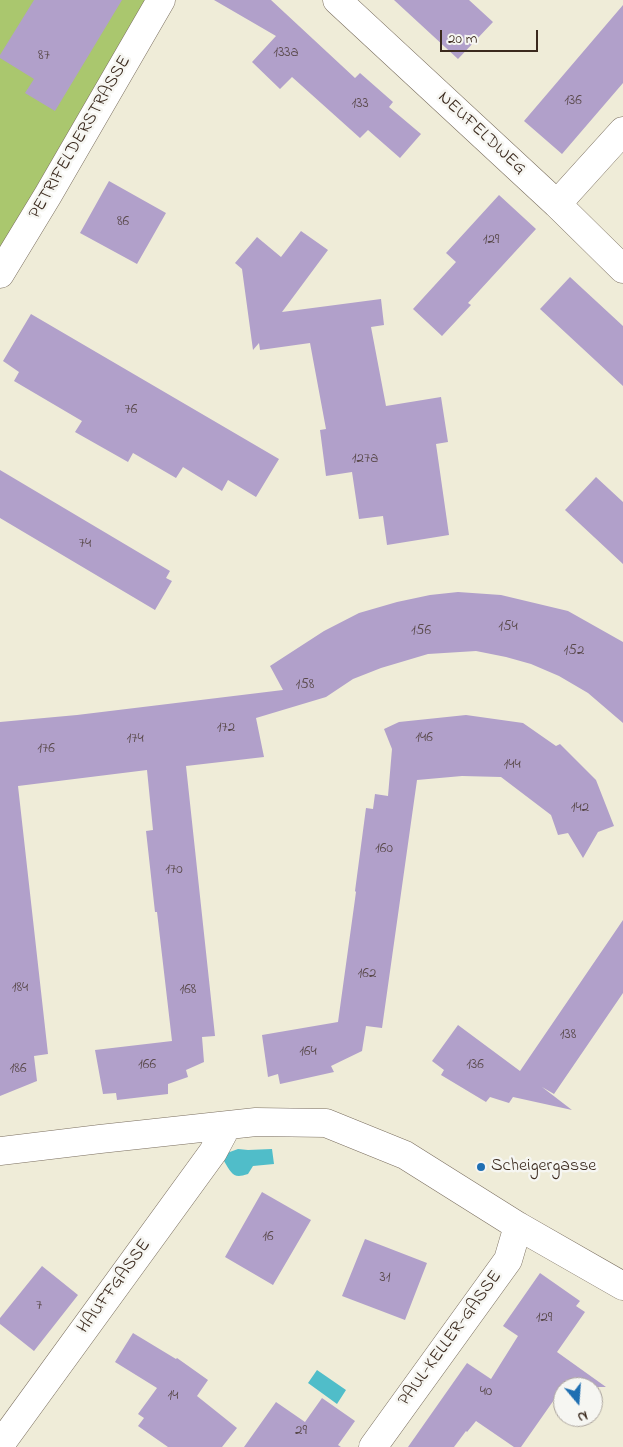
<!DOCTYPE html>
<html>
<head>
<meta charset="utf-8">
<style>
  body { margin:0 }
  #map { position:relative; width:623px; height:1447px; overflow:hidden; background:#efecd8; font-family:"Indie Flower",sans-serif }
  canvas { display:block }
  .north { position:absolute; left:553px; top:1377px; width:50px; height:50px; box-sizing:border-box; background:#f6f6f2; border:1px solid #aba49d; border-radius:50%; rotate:162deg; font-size:14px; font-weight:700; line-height:20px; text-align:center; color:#3b2a1e }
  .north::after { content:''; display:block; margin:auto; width:18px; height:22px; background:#1f6fb2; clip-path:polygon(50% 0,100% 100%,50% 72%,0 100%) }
  .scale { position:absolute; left:440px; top:30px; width:98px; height:22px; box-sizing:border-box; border:2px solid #3b2a1e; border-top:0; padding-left:6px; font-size:15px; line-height:18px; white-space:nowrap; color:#3b2a1e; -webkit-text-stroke:4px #f6f6f2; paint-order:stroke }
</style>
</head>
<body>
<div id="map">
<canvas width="623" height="1447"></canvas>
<div class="north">N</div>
<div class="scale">20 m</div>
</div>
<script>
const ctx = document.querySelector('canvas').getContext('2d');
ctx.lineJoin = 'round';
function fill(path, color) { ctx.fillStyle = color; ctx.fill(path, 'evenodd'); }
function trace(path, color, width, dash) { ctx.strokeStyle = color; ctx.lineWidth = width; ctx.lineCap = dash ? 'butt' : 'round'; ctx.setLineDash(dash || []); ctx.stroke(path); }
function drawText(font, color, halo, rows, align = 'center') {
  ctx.font = font + ' "Indie Flower",sans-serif'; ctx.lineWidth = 5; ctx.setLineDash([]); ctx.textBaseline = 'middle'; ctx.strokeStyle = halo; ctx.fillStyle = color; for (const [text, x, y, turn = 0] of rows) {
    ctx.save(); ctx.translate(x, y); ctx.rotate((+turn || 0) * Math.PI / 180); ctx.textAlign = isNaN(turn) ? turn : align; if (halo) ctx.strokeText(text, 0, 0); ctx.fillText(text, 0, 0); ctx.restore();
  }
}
fill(new Path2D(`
  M 0,0 L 145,0 L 0,250 Z`), '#aac76e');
fill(new Path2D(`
  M 238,1149 L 248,1150 L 272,1149 L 274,1164 L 253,1166 L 248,1174 C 233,1179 232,1174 224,1161 L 227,1153 Z
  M 317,1370 L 346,1390 L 337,1404 L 308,1383 Z`), '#50bdc9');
fill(new Path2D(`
  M 34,0 L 122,0 L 55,111 L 25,93 L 34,79 L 0,58 L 0,55 Z
  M 214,0 L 271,0 L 355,78 L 360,73 L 393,102 L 389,107 L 421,134 L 400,158 L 368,130 L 360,138 L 292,77 L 280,89 L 252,62 L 276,36 Z
  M 394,0 L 469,0 L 493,22 L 458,59 Z
  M 623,5 L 623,83 L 562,154 L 524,121 Z
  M 109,181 L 166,213 L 137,264 L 80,233 Z
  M 499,195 L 536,229 L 468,303 L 471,305 L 442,336 L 413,309 L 456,262 L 446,253 Z
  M 301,231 L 328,250 L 282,312 L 381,299 L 384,325 L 371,327 L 386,406 L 441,397 L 448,442 L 436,444 L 449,535 L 387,545 L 383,516 L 359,519 L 352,472 L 326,476 L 320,430 L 326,429 L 310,343 L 260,350 L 259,343 L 253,350 L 242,269 L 235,263 L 257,237 L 281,257 Z
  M 570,277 L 623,326 L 623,386 L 540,309 Z
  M 31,314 L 279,459 L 256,497 L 228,480 L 222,491 L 183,467 L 176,478 L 133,453 L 128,462 L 75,432 L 82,421 L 14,381 L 19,372 L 3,361 Z
  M 0,470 L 170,571 L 166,578 L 172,581 L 155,610 L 0,518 Z
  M 596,477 L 623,502 L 623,564 L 565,510 Z
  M 458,592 L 501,595 L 568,611 L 623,642 L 623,723 L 588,693 L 559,676 L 531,664 L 506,657 L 476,651 L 428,654 L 381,668 L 353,679 L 326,697 L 256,718 L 264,757 L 186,766 L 215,1036 L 202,1037 L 204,1062 L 186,1070 L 188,1077 L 168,1084 L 168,1094 L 117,1100 L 116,1093 L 103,1094 L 95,1050 L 172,1041 L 157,912 L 155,912 L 146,831 L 153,830 L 147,770 L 18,786 L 48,1054 L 34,1056 L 37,1081 L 0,1096 L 0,722 L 77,715 L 283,690 L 270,666 L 324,631 L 359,613 L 397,602 L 430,595 Z
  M 466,715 L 523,723 L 556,746 L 560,744 L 596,780 L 614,826 L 598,832 L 583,858 L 568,833 L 558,835 L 551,815 L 501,777 L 462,776 L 417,780 L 382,1028 L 366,1026 L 362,1051 L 331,1066 L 334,1072 L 280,1084 L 278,1074 L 268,1077 L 262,1035 L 338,1022 L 356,892 L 355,891 L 366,808 L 373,809 L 375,794 L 388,796 L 392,749 L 384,729 L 399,722 Z
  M 623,920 L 623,993 L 554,1094 L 542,1087 L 572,1110 L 513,1097 L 509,1103 L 490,1097 L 486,1102 L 441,1075 L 444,1070 L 432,1061 L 458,1025 L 520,1071 Z
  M 262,1192 L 311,1220 L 273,1285 L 225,1257 Z
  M 365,1239 L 427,1263 L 405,1320 L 342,1296 Z
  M 42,1266 L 78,1295 L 34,1351 L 0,1324 L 0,1318 Z
  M 540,1273 L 580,1301 L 576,1306 L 585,1312 L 557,1352 L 606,1387 L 563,1387 L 521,1447 L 514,1447 L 476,1421 L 467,1432 L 466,1431 L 454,1447 L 408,1447 L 467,1363 L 491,1379 L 518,1336 L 503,1326 Z
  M 133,1333 L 176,1359 L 177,1358 L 208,1380 L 197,1396 L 237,1428 L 222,1447 L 168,1447 L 138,1426 L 144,1418 L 138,1414 L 157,1388 L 115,1362 Z
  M 322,1398 L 355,1421 L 338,1445 L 341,1447 L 244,1447 L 276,1402 L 305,1422 Z`), '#b1a0ca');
const minor = new Path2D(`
  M 337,0 L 557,204 L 623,269
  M 557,204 L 623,131
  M 0,274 L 48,195 L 161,0
  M 0,1151 L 100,1139 L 256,1122 L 326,1123 L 405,1155 L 518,1226 L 623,1286
  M 0,1445 L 213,1152 L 227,1126
  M 373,1447 L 508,1260 L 518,1226`);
trace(minor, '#7a6e5f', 29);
trace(minor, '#fff', 28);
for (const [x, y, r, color] of [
  [481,1167,5,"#1f6fb2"]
]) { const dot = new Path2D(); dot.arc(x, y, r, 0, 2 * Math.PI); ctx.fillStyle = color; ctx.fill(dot); trace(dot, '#f6f6f2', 2); }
drawText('15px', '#584849', null, [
  ["133a",286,54],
  ["87",44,57],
  ["136",573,102],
  ["133",360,105],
  ["86",123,223],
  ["129",491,241],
  ["76",131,411],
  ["127a",365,460],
  ["74",85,545],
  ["154",508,628],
  ["156",421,632],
  ["152",574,652],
  ["158",305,686],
  ["172",226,729],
  ["146",424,739],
  ["174",135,740],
  ["176",46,750],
  ["144",512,766],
  ["142",580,809],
  ["160",384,850],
  ["170",174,871],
  ["162",367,975],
  ["184",20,989],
  ["168",188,991],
  ["138",568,1036],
  ["164",308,1053],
  ["166",147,1066],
  ["136",475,1066],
  ["186",18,1070],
  ["16",268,1238],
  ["31",385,1279],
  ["7",39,1307],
  ["129",544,1319],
  ["40",486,1393],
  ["14",173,1397],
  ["29",301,1432]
]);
drawText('18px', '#3b2a1e', '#f6f6f2', [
  ["NEUFELDWEG",481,134,43],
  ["PETRIFELDERSTRASSE",81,138,-60],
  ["HAUFFGASSE",115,1287,-54],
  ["PAUL-KELLER-GASSE",451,1339,-54]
]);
drawText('18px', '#3b2a1e', '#f6f6f2', [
  ["Scheigergasse",491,1167]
], 'left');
</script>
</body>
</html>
